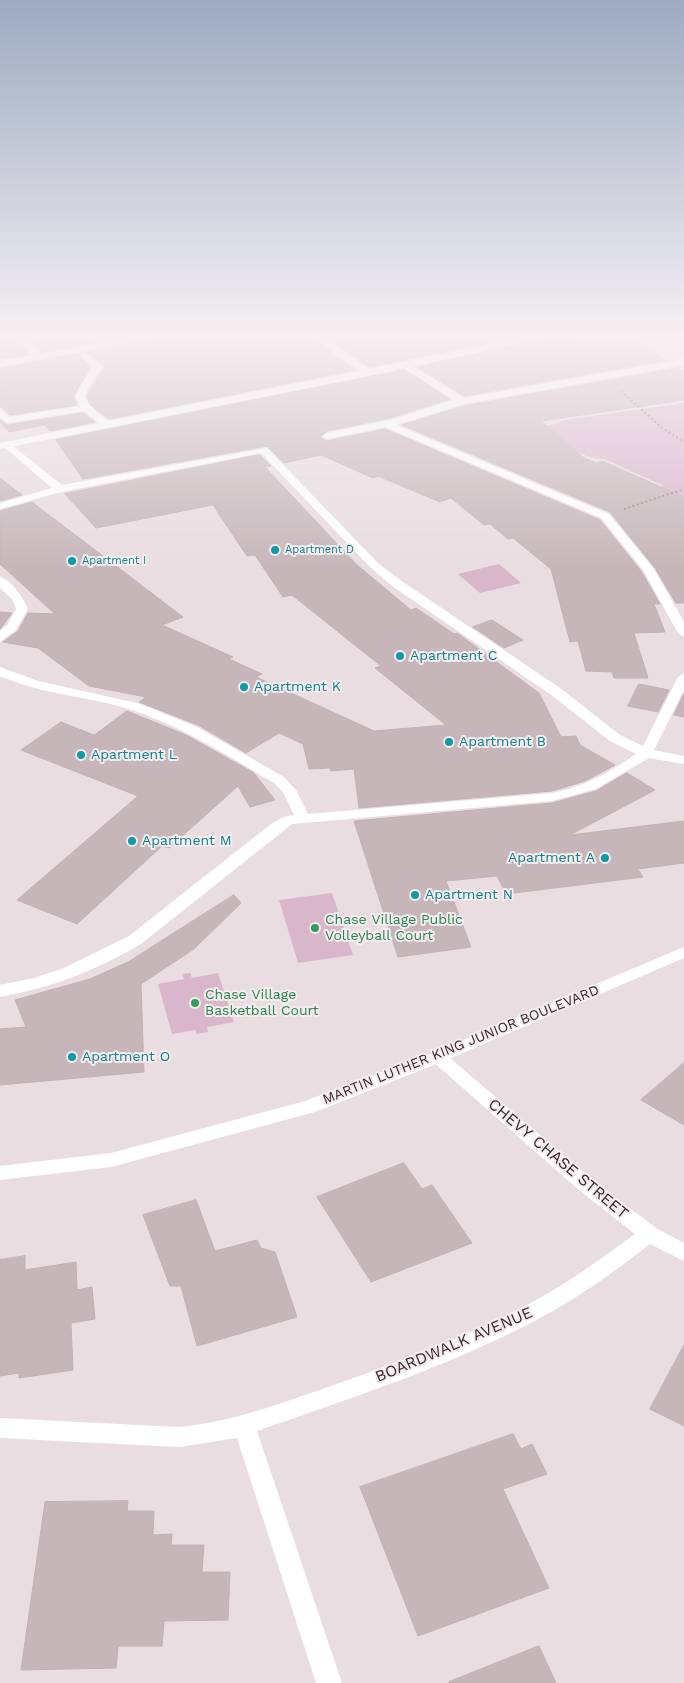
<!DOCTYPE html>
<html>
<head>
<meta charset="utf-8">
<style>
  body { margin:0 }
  canvas { display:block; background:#e9dde1 }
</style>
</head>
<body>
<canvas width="684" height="1683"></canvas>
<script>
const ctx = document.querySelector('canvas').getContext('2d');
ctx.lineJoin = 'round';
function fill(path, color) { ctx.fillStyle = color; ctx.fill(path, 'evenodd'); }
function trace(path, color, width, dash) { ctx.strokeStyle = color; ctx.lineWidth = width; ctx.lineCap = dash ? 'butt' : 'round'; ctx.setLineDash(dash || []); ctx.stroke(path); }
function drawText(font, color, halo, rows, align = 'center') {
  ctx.font = font + ' "Work Sans",sans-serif'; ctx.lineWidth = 4; ctx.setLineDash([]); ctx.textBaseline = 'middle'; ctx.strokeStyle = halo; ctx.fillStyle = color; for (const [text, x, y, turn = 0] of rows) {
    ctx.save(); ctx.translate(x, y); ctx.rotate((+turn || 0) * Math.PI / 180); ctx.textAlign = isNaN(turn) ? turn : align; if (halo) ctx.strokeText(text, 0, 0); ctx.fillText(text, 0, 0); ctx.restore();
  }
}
fill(new Path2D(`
  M 684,403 L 684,500 L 666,491 L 662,485 L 604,459 L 589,457 L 543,437 L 509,432 L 551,425 L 566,420 Z
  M 499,564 L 521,583 L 480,593 L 458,574 Z
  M 332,893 L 353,955 L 298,963 L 279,900 Z
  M 190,973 L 192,978 L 218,973 L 234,1022 L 207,1027 L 208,1032 L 197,1034 L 195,1030 L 172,1034 L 158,984 L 184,979 L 182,974 Z`), '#dab6ca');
const building = new Path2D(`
  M 0,333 L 10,333 L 29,354 L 0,359 Z
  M 24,333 L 145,333 L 43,352 Z
  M 179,333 L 305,333 L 355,370 L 109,419 L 91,405 L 87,397 L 90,389 L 105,366 L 88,352 Z
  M 321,333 L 537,333 L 369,367 Z
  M 568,333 L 577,333 L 578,345 L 625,337 L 666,360 L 464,396 L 417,367 Z
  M 83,353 L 81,357 L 91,367 L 73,396 L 77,405 L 10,415 L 0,406 L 0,369 Z
  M 679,368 L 684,371 L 684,400 L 541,421 L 584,458 L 596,463 L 602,461 L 684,497 L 684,603 L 676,603 L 655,568 L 610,512 L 402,425 L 464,406 Z
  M 404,370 L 450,399 L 390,418 L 327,431 L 320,437 L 327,441 L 385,429 L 600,520 L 641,571 L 660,604 L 654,604 L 665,632 L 634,633 L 648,678 L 614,678 L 612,672 L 586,671 L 578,641 L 570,642 L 551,569 L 513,538 L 508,539 L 490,524 L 484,525 L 451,498 L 440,502 L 378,476 L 373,478 L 321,455 L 284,463 L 267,446 L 83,479 L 56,440 Z
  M 83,413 L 95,422 L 50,431 L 45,425 L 9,432 L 0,422 L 0,419 L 7,425 Z
  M 260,455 L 271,466 L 265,467 L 357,565 L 411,610 L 416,608 L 454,634 L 457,633 L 539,693 L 561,737 L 576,736 L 580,745 L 615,765 L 585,781 L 552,791 L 359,808 L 354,769 L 331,771 L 330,768 L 309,769 L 303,744 L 279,733 L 246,753 L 198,725 L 139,702 L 146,697 L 89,686 L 38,648 L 3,642 L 18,631 L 28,613 L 55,614 L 0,564 L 0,511 L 32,502 L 183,617 L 162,625 L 233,657 L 229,659 L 262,674 L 256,677 L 374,731 L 446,725 L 375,668 L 381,666 L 292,595 L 283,597 L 255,555 L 247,556 L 213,505 L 96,528 L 65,494 Z
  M 0,478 L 22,495 L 0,501 Z
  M 0,612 L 12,613 L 0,629 Z
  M 492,620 L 523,640 L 504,648 L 473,627 Z
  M 639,684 L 669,690 L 658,712 L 628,706 Z
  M 684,694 L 684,717 L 674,715 Z
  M 127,711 L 186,735 L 254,773 L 275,800 L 250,807 L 238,786 L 169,848 L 162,846 L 77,924 L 17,900 L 138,796 L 21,750 L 61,722 L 94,735 Z
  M 627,773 L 655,790 L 570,835 L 684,821 L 684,863 L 638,869 L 643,877 L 506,894 L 497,876 L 446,881 L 471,947 L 398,957 L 354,821 L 552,803 L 596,791 Z
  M 234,895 L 241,903 L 194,949 L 141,984 L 144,1072 L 0,1085 L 0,1029 L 26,1027 L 15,1000 L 90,979 L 128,962 Z
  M 684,1063 L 684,1125 L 641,1100 Z
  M 404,1163 L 422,1189 L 432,1185 L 472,1243 L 371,1282 L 317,1197 Z
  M 196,1200 L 215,1251 L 257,1240 L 261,1248 L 275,1252 L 297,1317 L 197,1346 L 181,1286 L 170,1286 L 143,1215 Z
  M 25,1256 L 25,1270 L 76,1262 L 77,1290 L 92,1287 L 95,1319 L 71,1323 L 73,1370 L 19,1378 L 19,1373 L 0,1376 L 0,1260 Z
  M 684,1345 L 684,1426 L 650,1409 Z
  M 513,1434 L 521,1449 L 532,1444 L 547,1474 L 503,1489 L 549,1588 L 418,1636 L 360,1487 Z
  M 128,1501 L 127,1511 L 154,1511 L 153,1535 L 172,1534 L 171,1545 L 204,1545 L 202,1572 L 230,1572 L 228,1620 L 164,1621 L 162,1646 L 118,1646 L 116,1668 L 21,1670 L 45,1502 Z
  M 539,1646 L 556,1683 L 449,1683 L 449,1682 Z`);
fill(building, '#c6b6ba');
trace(building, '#c2b0b5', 1);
trace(new Path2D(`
  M 621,391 L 661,427 L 684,442
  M 624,509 L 684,489`), '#ac7e85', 2, [2, 2.5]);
fill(new Path2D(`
  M 684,359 L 684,365 L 464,404 L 396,425 L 609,514 L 654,569 L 684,622 L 684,637 L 678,633 L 643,570 L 601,518 L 385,427 L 327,439 L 322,436 L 327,433 L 390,420 L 454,400 L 402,367 L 402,363 L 405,362 L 464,398 Z
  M 8,442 L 62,485 L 267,448 L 378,563 L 400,580 L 560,688 L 620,735 L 643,746 L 678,677 L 684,673 L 684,690 L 654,750 L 684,756 L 684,764 L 649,758 L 596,789 L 552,801 L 292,824 L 141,944 C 97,970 51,988 0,997 L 0,985 L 34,978 L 64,968 L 129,936 L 271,824 L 283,817 L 294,815 L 283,792 L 274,783 C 228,756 183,727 132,710 C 89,696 42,695 0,676 L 0,667 L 38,681 L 141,704 L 197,727 L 284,777 L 296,790 L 308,814 L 552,793 C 584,787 610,772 636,754 L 610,741 L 550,694 L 392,586 L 370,567 L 261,453 L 61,492 L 0,509 L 0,503 L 52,488 L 4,447 L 3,445 Z
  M 0,577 C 13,581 23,598 28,609 L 16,630 L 0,642 L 0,631 L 7,625 L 16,609 L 13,600 L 0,588 Z`), '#fff');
fill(new Path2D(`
  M 12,333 L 21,333 L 42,354 L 157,333 L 177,333 L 0,367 L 0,361 L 33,355 Z
  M 307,333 L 317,333 L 369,369 L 548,333 L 566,333 L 369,376 L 0,449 L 0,443 L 99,423 L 84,411 L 7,423 L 0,417 L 0,408 L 9,417 L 80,406 L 75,397 L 79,388 L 93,367 L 82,356 L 86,353 L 103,366 L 88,388 L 85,397 L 90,406 L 108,421 L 360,371 Z
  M 438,1051 L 444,1053 L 593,1180 L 656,1228 L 684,1243 L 684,1261 L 650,1244 C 614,1272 577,1299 536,1320 C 448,1367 351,1398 257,1431 L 342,1683 L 316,1683 L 237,1438 L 179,1447 L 0,1438 L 0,1418 L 179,1427 C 231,1422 279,1404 328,1387 C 394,1364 459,1340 521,1308 C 561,1288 598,1261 635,1234 L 579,1190 L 432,1061 L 429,1057 L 432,1053 Z`), '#fff');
fill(new Path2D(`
  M 684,947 L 684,958 L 444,1061 L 315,1112 L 111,1167 L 0,1180 L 0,1166 L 111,1153 L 305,1101 L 432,1053 Z`), '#fff');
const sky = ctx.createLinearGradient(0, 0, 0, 569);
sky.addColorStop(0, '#9daac0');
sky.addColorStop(0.59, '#f5f0f2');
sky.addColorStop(1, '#f5f0f200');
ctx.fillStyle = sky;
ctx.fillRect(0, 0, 684, 569);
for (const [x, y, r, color] of [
  [275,550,5,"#0f9aa8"],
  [72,561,5,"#0f9aa8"],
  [400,656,5,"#0f9aa8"],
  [244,687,5,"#0f9aa8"],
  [449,742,5,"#0f9aa8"],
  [81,755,5,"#0f9aa8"],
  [132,841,5,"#0f9aa8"],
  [605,858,5,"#0f9aa8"],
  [415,895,5,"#0f9aa8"],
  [315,928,5,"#2e9e5b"],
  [195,1003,5,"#2e9e5b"],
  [72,1057,5,"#0f9aa8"]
]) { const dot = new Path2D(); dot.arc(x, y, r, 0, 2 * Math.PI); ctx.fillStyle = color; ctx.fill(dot); trace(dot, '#f6edf0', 2); }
drawText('11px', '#0d838f', '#f6edf0', [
  ["Apartment D",285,550],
  ["Apartment I",82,561]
], 'left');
drawText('14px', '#0d838f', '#f6edf0', [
  ["Apartment C",410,656],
  ["Apartment K",254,687],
  ["Apartment B",459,742],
  ["Apartment L",91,755],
  ["Apartment M",142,841],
  ["Apartment A",595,858,"right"],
  ["Apartment N",425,895],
  ["Apartment O",82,1057]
], 'left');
drawText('14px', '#27864d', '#f6edf0', [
  ["Chase Village Public",325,920],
  ["Volleyball Court",325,936],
  ["Chase Village",205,995],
  ["Basketball Court",205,1011]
], 'left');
drawText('14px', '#381f22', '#f6edf0', [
  ["MARTIN LUTHER KING JUNIOR BOULEVARD",461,1045,-22]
]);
drawText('16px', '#381f22', '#f6edf0', [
  ["CHEVY CHASE STREET",558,1159,40],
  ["BOARDWALK AVENUE",454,1345,-23]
]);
</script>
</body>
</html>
